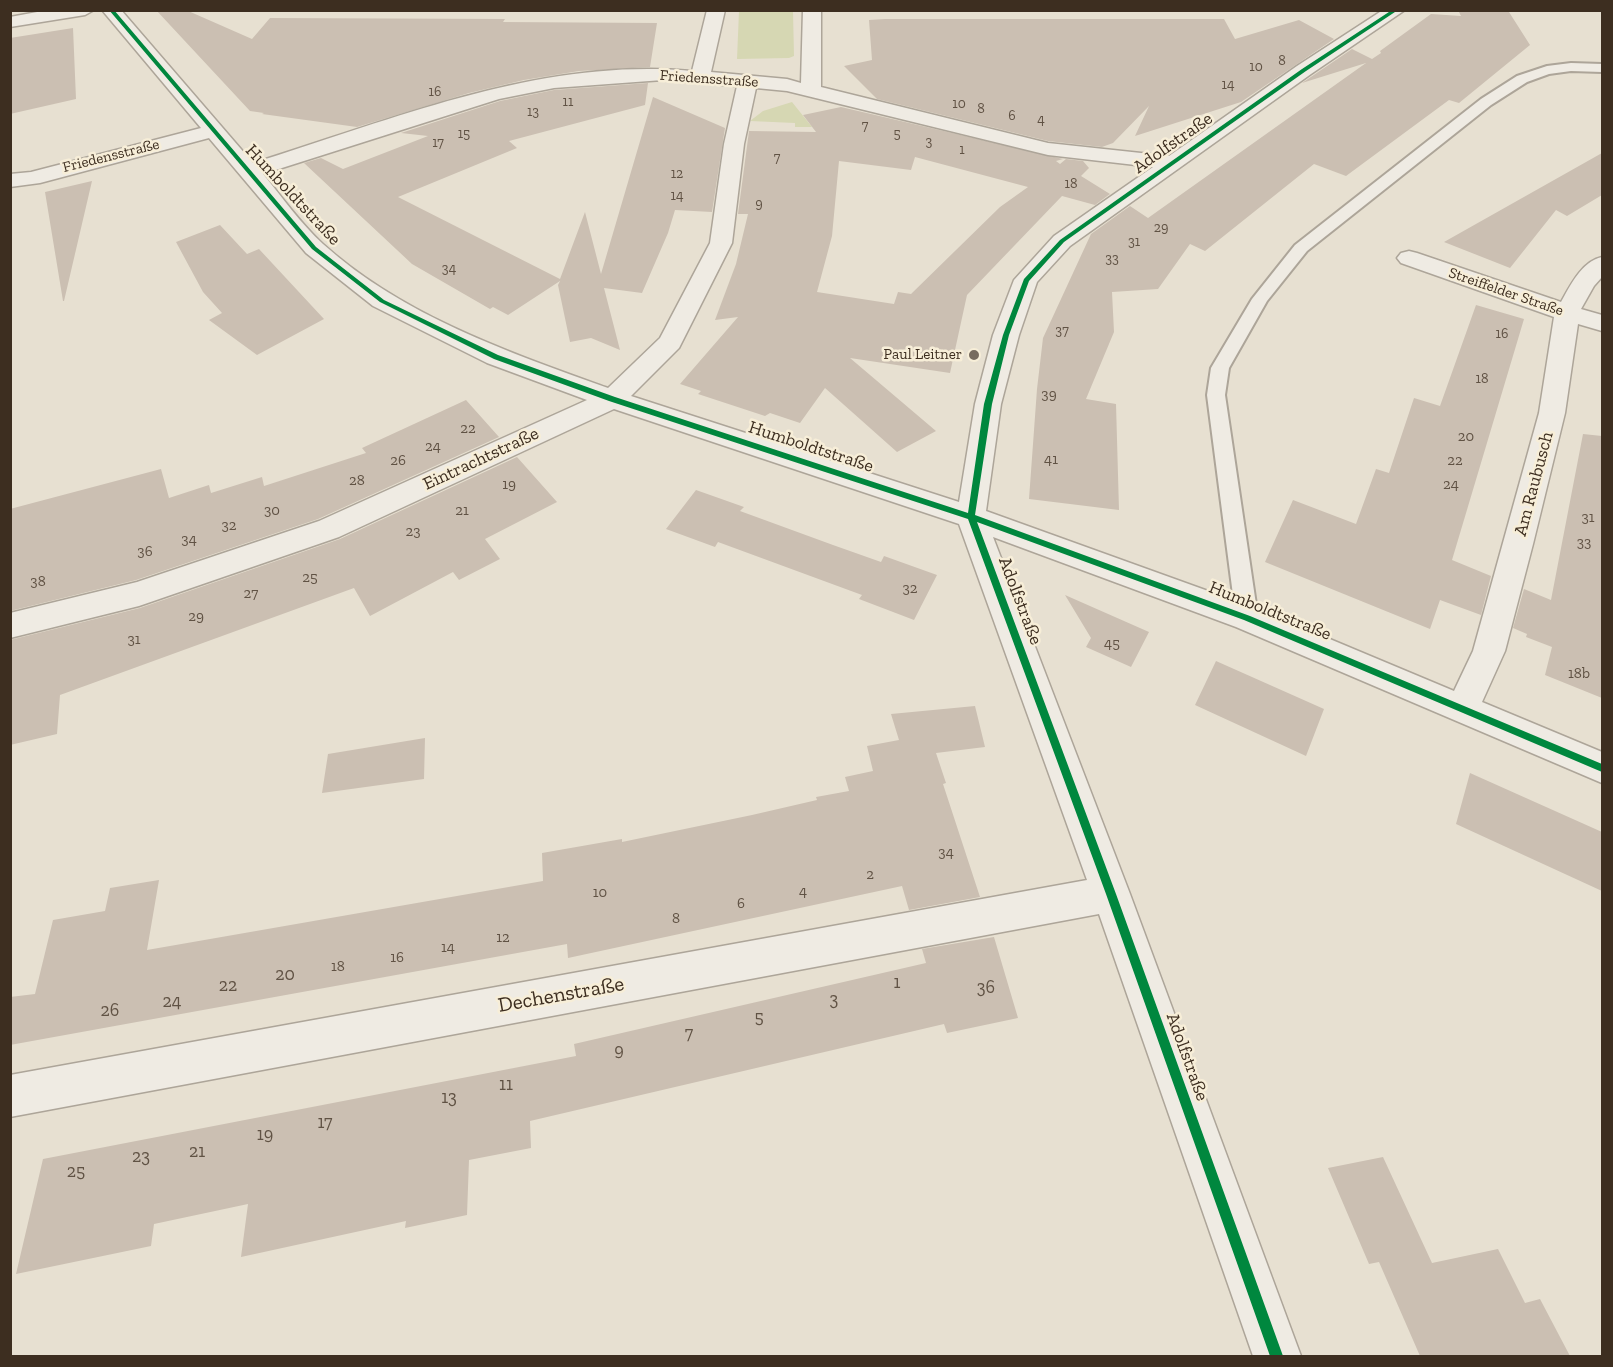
<!DOCTYPE html>
<html>
<head>
<meta charset="utf-8">
<style>
  body { margin:0 }
  #map { position:relative; width:1613px; height:1367px; overflow:hidden; background:#e7e0d1; font-family:"Zilla Slab",serif }
  canvas { display:block }
  .frame { position:absolute; inset:0; border:12px solid #3d2e20; pointer-events:none }
</style>
</head>
<body>
<div id="map">
<canvas width="1613" height="1367"></canvas>
<div class="frame"></div>
</div>
<script>
const ctx = document.querySelector('canvas').getContext('2d');
ctx.lineJoin = 'round';
function fill(path, color) { ctx.fillStyle = color; ctx.fill(path, 'evenodd'); }
function trace(path, color, width, dash) { ctx.strokeStyle = color; ctx.lineWidth = width; ctx.lineCap = dash ? 'butt' : 'round'; ctx.setLineDash(dash || []); ctx.stroke(path); }
function drawText(font, color, halo, rows, align = 'center') {
  ctx.font = font + ' "Zilla Slab",serif'; ctx.lineWidth = 5; ctx.setLineDash([]); ctx.textBaseline = 'middle'; ctx.strokeStyle = halo; ctx.fillStyle = color; for (const [text, x, y, turn = 0] of rows) {
    ctx.save(); ctx.translate(x, y); ctx.rotate((+turn || 0) * Math.PI / 180); ctx.textAlign = isNaN(turn) ? turn : align; if (halo) ctx.strokeText(text, 0, 0); ctx.fillText(text, 0, 0); ctx.restore();
  }
}
fill(new Path2D(`
  M 739,11 L 793,11 L 794,56 L 789,58 L 737,59 Z
  M 792,102 L 812,127 L 795,127 L 795,123 L 750,121 L 763,111 Z`), '#d6d7b3');
fill(new Path2D(`
  M 156,10 L 186,10 L 252,39 L 270,18 L 505,19 L 503,22 L 657,23 L 650,67 L 579,71 L 524,80 L 469,93 L 357,127 L 262,114 L 264,113 L 250,111 Z
  M 1458,10 L 1509,12 L 1530,45 L 1459,103 L 1449,100 L 1346,176 L 1314,164 L 1205,251 L 1190,244 L 1158,289 L 1112,292 L 1114,332 L 1086,399 L 1116,404 L 1119,510 L 1029,499 L 1037,389 L 1043,338 L 1091,234 L 1130,206 L 1148,218 L 1366,63 L 1302,83 L 1352,49 L 1372,59 L 1381,53 L 1380,51 L 1431,14 L 1461,16 Z
  M 885,19 L 1224,19 L 1235,39 L 1299,20 L 1334,39 L 1241,102 L 1135,136 L 1149,106 L 1113,143 L 1102,147 L 1048,141 L 877,99 L 844,66 L 872,60 L 869,20 Z
  M 73,28 L 76,99 L 10,114 L 10,38 Z
  M 648,83 L 645,105 L 509,141 L 517,148 L 398,197 L 560,279 L 585,212 L 601,274 L 653,97 L 725,128 L 712,212 L 675,210 L 668,233 L 642,293 L 604,288 L 620,350 L 591,338 L 570,342 L 558,285 L 560,281 L 508,315 L 493,307 L 490,309 L 412,264 L 304,163 L 321,158 L 343,169 L 428,136 L 401,133 L 500,101 L 554,90 Z
  M 841,107 L 1063,159 L 1056,161 L 1060,164 L 1066,159 L 1083,161 L 1089,168 L 1081,176 L 1110,194 L 1095,205 L 1062,196 L 967,295 L 950,373 L 850,358 L 936,431 L 897,452 L 825,388 L 800,423 L 770,413 L 765,416 L 698,394 L 701,391 L 680,384 L 738,317 L 715,320 L 736,264 L 748,214 L 738,214 L 749,131 L 816,132 L 803,115 ZM 915,157 L 1028,187 L 1000,207 L 911,294 L 898,292 L 894,304 L 817,292 L 832,236 L 839,161 L 911,170 Z
  M 1602,153 L 1602,195 L 1567,216 L 1556,210 L 1510,268 L 1444,242 Z
  M 92,181 L 64,301 L 63,301 L 45,192 Z
  M 220,225 L 247,254 L 259,249 L 324,319 L 257,355 L 209,320 L 222,313 L 203,292 L 176,242 Z
  M 1476,305 L 1524,319 L 1452,560 L 1491,576 L 1481,615 L 1440,600 L 1430,629 L 1265,562 L 1293,500 L 1356,524 L 1376,469 L 1389,473 L 1414,398 L 1440,406 Z
  M 466,400 L 499,437 L 318,519 L 136,580 L 10,611 L 10,509 L 161,469 L 169,498 L 209,485 L 211,493 L 262,477 L 264,486 L 366,453 L 362,448 Z
  M 1583,434 L 1602,436 L 1602,698 L 1545,675 L 1552,647 L 1526,637 L 1527,634 L 1513,628 L 1524,589 L 1551,600 Z
  M 517,457 L 557,502 L 485,539 L 500,559 L 459,580 L 453,572 L 370,616 L 354,588 L 60,695 L 57,734 L 10,745 L 10,640 L 140,608 L 340,539 Z
  M 696,490 L 744,507 L 740,511 L 833,545 L 881,562 L 884,556 L 937,575 L 914,620 L 859,599 L 862,595 L 718,542 L 715,547 L 666,529 Z
  M 1065,595 L 1149,632 L 1131,667 L 1086,647 L 1091,638 Z
  M 1216,661 L 1324,709 L 1306,756 L 1195,705 Z
  M 975,706 L 985,747 L 936,753 L 946,783 L 943,784 L 980,897 L 909,910 L 902,886 L 568,958 L 567,944 L 10,1045 L 10,997 L 35,994 L 53,920 L 105,911 L 110,888 L 159,880 L 147,950 L 543,881 L 542,853 L 622,839 L 622,842 L 752,815 L 817,800 L 816,797 L 849,791 L 845,777 L 873,771 L 867,746 L 899,740 L 891,714 Z
  M 425,738 L 424,779 L 322,793 L 328,754 Z
  M 1470,773 L 1602,832 L 1602,891 L 1456,824 Z
  M 994,937 L 1018,1018 L 947,1033 L 944,1024 L 530,1121 L 531,1148 L 469,1160 L 467,1215 L 405,1228 L 406,1221 L 241,1257 L 248,1204 L 154,1224 L 151,1246 L 16,1274 L 43,1159 L 576,1056 L 574,1044 L 926,963 L 922,949 Z
  M 1383,1157 L 1432,1263 L 1498,1249 L 1525,1303 L 1540,1299 L 1570,1356 L 1420,1356 L 1379,1262 L 1369,1264 L 1328,1168 Z`), '#cbbfb2');
const lane = new Path2D(`
  M 1571,63 L 1602,64 L 1602,72 L 1571,71 L 1549,74 L 1527,82 L 1491,105 L 1307,251 L 1267,301 L 1229,368 L 1225,395 L 1258,618 L 1255,624 L 1247,627 L 1239,624 L 1236,618 L 1207,395 L 1211,368 L 1252,299 L 1295,245 L 1481,99 L 1517,76 L 1547,66 Z`);
const street = new Path2D(`
  M 48,10 L 94,10 L 85,15 L 10,27 L 10,17 Z
  M 102,10 L 121,10 L 253,163 C 395,119 541,57 692,71 L 707,10 L 725,10 L 711,72 L 787,79 L 801,83 L 803,10 L 821,10 L 821,87 L 1048,143 L 1169,156 L 1297,66 L 1383,10 L 1405,10 L 1311,74 L 1070,246 L 1037,282 L 1019,335 L 1001,404 L 986,511 L 1258,609 L 1454,691 L 1473,651 L 1539,413 L 1554,317 L 1401,263 L 1397,258 L 1401,253 L 1409,251 L 1417,253 L 1561,302 C 1570,286 1582,261 1602,257 L 1602,277 L 1594,286 L 1581,309 L 1602,315 L 1602,331 L 1578,324 L 1565,413 L 1533,544 L 1505,651 L 1482,702 L 1602,752 L 1602,783 L 1236,627 L 993,537 L 1130,894 L 1301,1356 L 1253,1356 L 1099,914 L 10,1117 L 10,1075 L 1087,880 L 959,524 L 614,409 L 339,537 L 139,606 L 10,638 L 10,613 L 137,582 L 319,521 L 587,400 L 487,363 L 373,306 L 306,253 L 209,138 L 40,183 L 10,187 L 10,174 L 31,172 L 201,128 ZM 663,80 L 737,86 L 724,144 L 710,243 L 660,338 L 608,388 C 508,352 403,316 323,244 C 301,224 282,197 263,174 L 499,99 L 554,88 ZM 756,88 L 787,91 L 1048,155 L 1153,167 L 1054,236 L 1014,280 L 993,335 L 975,404 L 959,502 L 631,396 L 679,348 L 732,243 L 744,144 Z`);
trace(lane, '#ada599', 4);
trace(street, '#ada599', 3);
fill(lane, '#efebe3');
fill(street, '#efebe3');
fill(new Path2D(`
  M 109,10 L 114,10 L 316,247 L 384,300 L 498,355 L 615,397 L 968,513 L 984,404 L 1003,335 L 1024,279 L 1060,240 L 1302,69 L 1392,10 L 1398,10 L 1306,71 L 1064,242 L 1029,281 L 1009,335 L 992,404 L 975,515 L 1250,616 L 1602,764 L 1602,772 L 1244,620 L 977,522 L 1116,894 L 1283,1356 L 1270,1356 L 1106,894 L 968,519 L 609,401 L 494,359 L 380,302 L 312,249 Z`), '#00873e');
for (const [x, y, r, color] of [
  [974,355,6,"#786c5e"]
]) { const dot = new Path2D(); dot.arc(x, y, r, 0, 2 * Math.PI); ctx.fillStyle = color; ctx.fill(dot); trace(dot, '#f7eed8', 2); }
drawText('14px', '#605244', null, [
  ["8",1282,61],
  ["10",1256,67],
  ["14",1228,85],
  ["16",435,92],
  ["11",568,102],
  ["10",959,104],
  ["8",981,109],
  ["13",533,112],
  ["6",1012,116],
  ["4",1041,120],
  ["7",865,126],
  ["15",464,134],
  ["5",897,134],
  ["3",929,142],
  ["17",438,143],
  ["1",962,150],
  ["7",777,158],
  ["12",677,174],
  ["18",1071,184],
  ["14",677,196],
  ["9",759,204],
  ["29",1161,228],
  ["31",1134,242],
  ["33",1112,259],
  ["34",449,269],
  ["37",1062,331],
  ["16",1502,334],
  ["18",1482,379]
]);
drawText('15px', '#3d2e20', '#f7eed8', [
  ["Friedensstraße",709,79,4],
  ["Friedensstraße",111,156,-14],
  ["Streiffelder Straße",1506,292,19]
]);
drawText('15px', '#3d2e20', '#f7eed8', [
  ["Paul Leitner",962,355]
], 'right');
drawText('15px', '#605244', null, [
  ["39",1049,395],
  ["22",468,429],
  ["20",1466,437],
  ["24",433,447],
  ["41",1051,460],
  ["26",398,461],
  ["22",1455,461],
  ["28",357,481],
  ["19",509,485],
  ["24",1451,485],
  ["30",272,511],
  ["21",462,511],
  ["31",1588,518],
  ["32",229,526],
  ["23",413,532],
  ["34",189,540],
  ["33",1584,543],
  ["36",145,552],
  ["25",310,578],
  ["38",38,582],
  ["32",910,589],
  ["27",251,594],
  ["29",196,617],
  ["31",134,640],
  ["45",1112,644],
  ["18b",1579,674],
  ["34",946,853],
  ["2",870,875],
  ["4",803,892],
  ["10",600,893],
  ["6",741,904],
  ["8",676,919],
  ["12",503,938],
  ["14",448,948],
  ["16",397,958],
  ["18",338,967]
]);
drawText('18px', '#3d2e20', '#f7eed8', [
  ["Adolfstraße",1173,143,-35],
  ["Humboldtstraße",293,195,47],
  ["Humboldtstraße",811,447,18],
  ["Eintrachtstraße",481,459,-25],
  ["Am Raubusch",1534,484,-75],
  ["Adolfstraße",1020,601,69],
  ["Humboldtstraße",1270,611,22],
  ["Adolfstraße",1187,1057,70]
]);
drawText('18px', '#605244', null, [
  ["20",285,975],
  ["1",897,983],
  ["22",228,986],
  ["36",986,988],
  ["3",834,1000],
  ["24",172,1002],
  ["26",110,1011],
  ["5",759,1018],
  ["7",689,1034],
  ["9",619,1051],
  ["11",506,1085],
  ["13",449,1098],
  ["17",325,1123],
  ["19",265,1135],
  ["21",197,1152],
  ["23",141,1157],
  ["25",76,1172]
]);
drawText('21px', '#3d2e20', '#f7eed8', [
  ["Dechenstraße",561,995,-10]
]);
</script>
</body>
</html>
